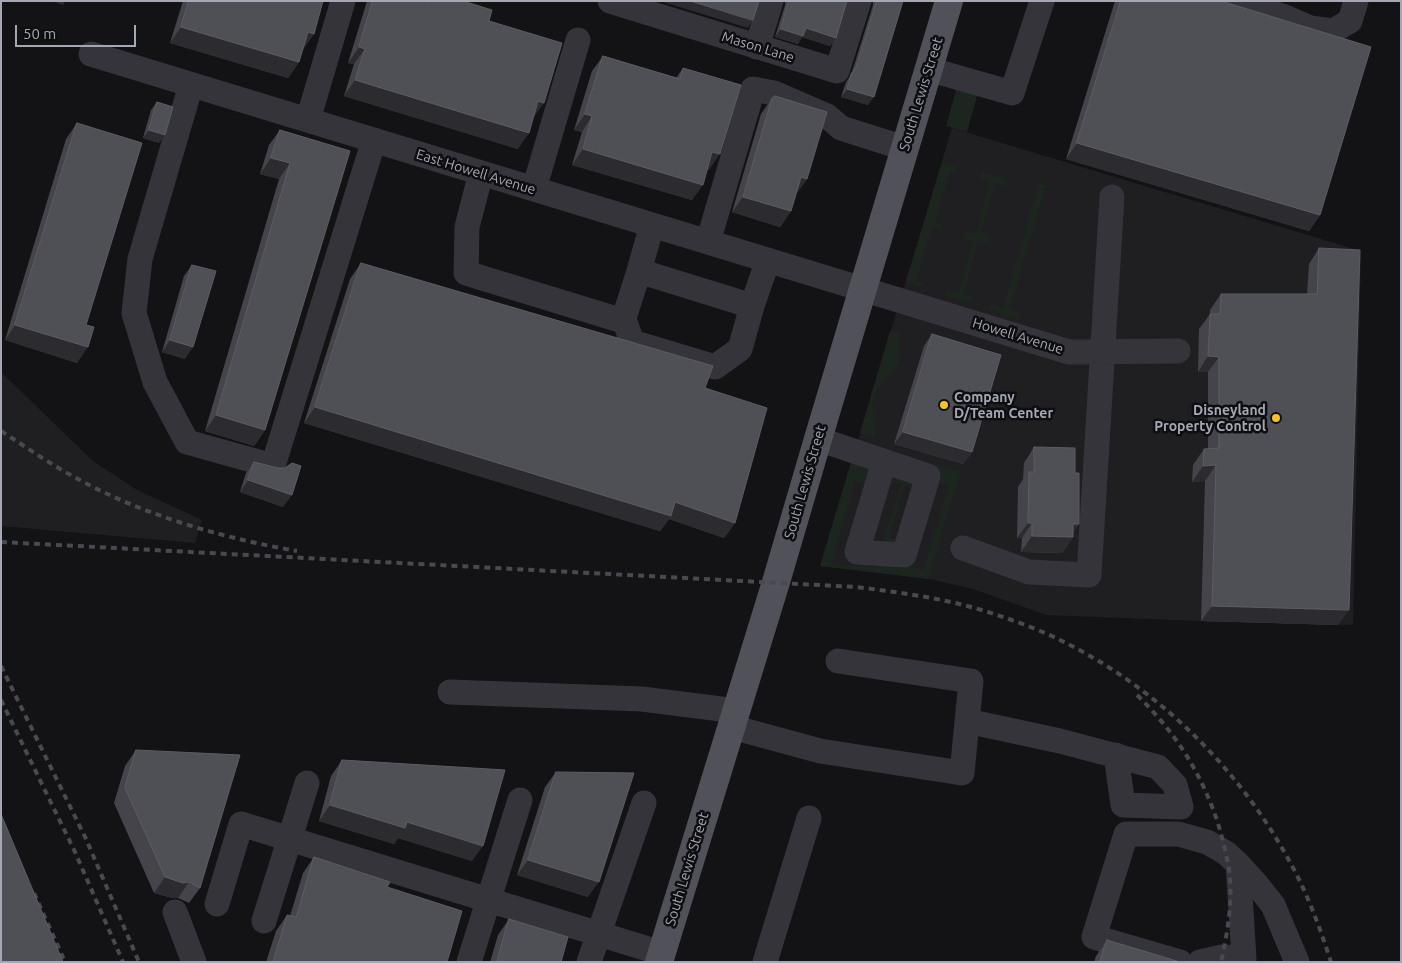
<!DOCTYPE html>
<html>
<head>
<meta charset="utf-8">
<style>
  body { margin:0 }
  #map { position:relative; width:1402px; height:963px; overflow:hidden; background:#131315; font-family:Ubuntu,sans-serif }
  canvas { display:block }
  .frame { position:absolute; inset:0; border:2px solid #a4a8b5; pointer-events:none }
  .scale { position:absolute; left:15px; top:25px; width:121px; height:22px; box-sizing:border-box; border:2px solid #a4a8b5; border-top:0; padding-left:6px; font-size:15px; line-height:18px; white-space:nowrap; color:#a4a8b5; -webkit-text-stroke:4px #0e0e10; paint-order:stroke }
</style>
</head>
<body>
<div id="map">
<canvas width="1402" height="963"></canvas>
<div class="frame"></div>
<div class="scale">50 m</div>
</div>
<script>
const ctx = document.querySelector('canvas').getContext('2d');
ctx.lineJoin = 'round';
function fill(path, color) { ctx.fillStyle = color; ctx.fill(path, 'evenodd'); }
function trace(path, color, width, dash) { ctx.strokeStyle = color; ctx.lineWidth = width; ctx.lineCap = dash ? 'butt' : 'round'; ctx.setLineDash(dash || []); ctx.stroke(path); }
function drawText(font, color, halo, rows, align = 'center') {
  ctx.font = font + ' Ubuntu,sans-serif'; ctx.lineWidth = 5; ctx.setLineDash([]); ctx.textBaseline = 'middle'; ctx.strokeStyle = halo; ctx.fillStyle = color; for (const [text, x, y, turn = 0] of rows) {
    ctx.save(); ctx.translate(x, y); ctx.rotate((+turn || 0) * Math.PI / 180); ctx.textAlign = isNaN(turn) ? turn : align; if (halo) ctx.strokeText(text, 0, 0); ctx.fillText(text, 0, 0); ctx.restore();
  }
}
fill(new Path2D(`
  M 952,128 L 1361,251 L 1353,625 L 1201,621 L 1046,615 L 973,589 L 925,578 L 820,566 Z
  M 3,374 L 93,461 L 137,490 L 202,520 L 195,543 L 1,526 L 1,376 Z`), '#1f1f22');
fill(new Path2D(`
  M 957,87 L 978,93 L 967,132 L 946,126 Z
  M 942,162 L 958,167 L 956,173 L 950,172 L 935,222 L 943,225 L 942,230 L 932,228 L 916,281 L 924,284 L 923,287 L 906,282 Z
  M 983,172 L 1007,180 L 1008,182 L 1007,186 L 995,184 L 981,232 L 991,236 L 991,239 L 987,243 L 978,241 L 964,294 L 971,296 L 974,299 L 972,302 L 968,302 L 947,296 L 945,295 L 946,291 L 949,290 L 958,293 L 973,242 L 963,238 L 963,234 L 965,231 L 976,234 L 990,182 L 983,179 L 980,177 L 981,174 Z
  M 1039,183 L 1046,186 L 1010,309 L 1021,313 L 1019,320 L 1008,316 L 1007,319 L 1000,316 L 1001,313 L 991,310 L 989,307 L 991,304 L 1003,307 Z
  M 890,331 L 900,334 C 896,345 904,356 896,368 C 889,379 876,385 873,399 C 870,413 879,424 874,438 L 860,433 Z
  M 851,462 L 870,468 L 865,484 L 855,481 L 831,565 L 908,566 L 923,570 L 949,487 L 936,483 L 940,470 L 934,467 L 935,463 L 961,471 L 928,579 L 820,566 Z
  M 893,476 L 916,483 L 915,488 L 905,485 L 889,537 L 899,540 L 897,548 L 883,543 L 901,484 L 892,481 Z`), '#1d251f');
trace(new Path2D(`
  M 610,1 L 837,71 L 859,1
  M 1238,1 L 1285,17 L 1310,28 L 1333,31 L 1350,21 L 1356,1
  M 757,47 L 771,1
  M 91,54 L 1069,352 L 1178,351
  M 928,69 L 1012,93 L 1042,1
  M 191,85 L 140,259 L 134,313 L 155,382 L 187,442 L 273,466 L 374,140
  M 308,120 L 343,1
  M 481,173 L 467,227 L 466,273 L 623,321 L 639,271
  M 534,189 L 578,40
  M 652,225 L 639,271 L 752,306 L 768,260
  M 708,242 L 753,89 L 774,93 L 827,116 L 841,128 L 904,148
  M 624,319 L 632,342 L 715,367 L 740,349 L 752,306
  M 818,439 L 928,476 L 904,555 L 857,552 L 884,462
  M 963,548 L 1029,572 L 1089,575 L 1112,197
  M 450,692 L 642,699 L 737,711
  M 967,721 L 1060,741 L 1158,767 L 1175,785 L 1181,807 L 1123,805 L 1116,755
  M 732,727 L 820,751 L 962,773 L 971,681 L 838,661
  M 1238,864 L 1244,958
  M 217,904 L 241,824 L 661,953
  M 175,912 L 194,962
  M 264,921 L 307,783
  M 469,962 L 520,800
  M 589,962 L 644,803
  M 765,962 L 809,818
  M 1180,962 L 1094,937 L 1126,834 L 1178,834 L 1207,842 L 1226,853 L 1238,864 L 1257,885 L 1273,905 L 1297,962
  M 1200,962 L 1222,957 L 1244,958 L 1243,962`), '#34343a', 25);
trace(new Path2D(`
  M 659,962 L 776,582 L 818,439 L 949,1`), '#505159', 28);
trace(new Path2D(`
  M 1,431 C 26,447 50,464 76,478 C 143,515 222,538 297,551
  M 1,542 L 856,587 C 904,593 951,599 997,615 C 1018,622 1040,630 1060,640 C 1157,687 1240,769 1291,864 C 1308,895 1320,928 1331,962
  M 1,666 L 86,839 L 139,962
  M 1137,695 C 1177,734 1204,777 1220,830 C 1224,846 1229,863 1230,879 C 1232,907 1227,935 1221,962
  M 1,700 L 75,852 L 123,962
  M 34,893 L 65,962`), '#494a51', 4, [6, 5]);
fill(new Path2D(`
  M 183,1 L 323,1 L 314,34 L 303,49 L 299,62 L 288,78 L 170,43 Z
  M 367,1 L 463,1 L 489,21 L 533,117 L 518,149 L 344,96 L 354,64 L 348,63 Z
  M 785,1 L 847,1 L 836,38 L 830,46 L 802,37 L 798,44 L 775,37 L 785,5 Z
  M 873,1 L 903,1 L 868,105 L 841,97 L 846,82 L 851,75 L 873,5 Z
  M 1115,1 L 1221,1 L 1320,215 L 1309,231 L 1066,159 Z
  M 603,56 L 676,78 L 683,68 L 709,170 L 707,169 L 692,200 L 572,165 L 582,132 L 574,130 L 592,71 Z
  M 772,98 L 807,179 L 796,194 L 791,211 L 780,227 L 732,212 L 761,114 Z
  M 157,102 L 159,143 L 143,138 L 151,110 Z
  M 77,123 L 86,325 L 77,363 L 5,340 L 66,139 Z
  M 280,130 L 350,151 L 265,430 L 254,446 L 205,431 L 279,179 L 260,174 L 269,145 Z
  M 1319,248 L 1338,625 L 1201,621 L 1205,481 L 1192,482 L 1193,465 L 1204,449 L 1208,449 L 1208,372 L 1198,372 L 1199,329 L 1210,314 L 1210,310 L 1221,294 L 1307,294 L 1309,264 Z
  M 361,263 L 705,388 L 735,523 L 724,538 L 669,519 L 660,531 L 304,423 L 350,279 Z
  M 192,265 L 185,359 L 162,352 L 184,276 Z
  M 932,334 L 972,452 L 963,464 L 894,444 L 924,346 Z
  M 1034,447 L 1075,473 L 1079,524 L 1073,532 L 1073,537 L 1062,553 L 1021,552 L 1022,538 L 1017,538 L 1018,487 L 1023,479 L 1024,463 Z
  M 254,462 L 283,507 L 240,492 L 246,473 Z
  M 136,750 L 200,888 L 189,903 L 178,898 L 172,898 L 154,893 L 114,803 L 125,766 Z
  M 342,760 L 472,861 L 398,838 L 394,844 L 319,821 L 331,776 Z
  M 556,772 L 588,897 L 517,875 L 545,787 Z
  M 314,857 L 387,887 L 447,962 L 266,962 L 276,931 L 287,915 L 290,916 L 303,873 Z
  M 509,919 L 561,962 L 490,962 L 498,935 Z
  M 1107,940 L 1180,962 L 1094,962 L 1096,956 Z`), '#44444a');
fill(new Path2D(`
  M 52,1 L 65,1 L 63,5 Z
  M 660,1 L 691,1 L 753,20 L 748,28 Z
  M 181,27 L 299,62 L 288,78 L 170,43 Z
  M 806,28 L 836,38 L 830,46 L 802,37 L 798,44 L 775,37 L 781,29 Z
  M 308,32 L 314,34 L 303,49 Z
  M 359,47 L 365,49 L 354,64 L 348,63 Z
  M 355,80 L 529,133 L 518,149 L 344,96 Z
  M 847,89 L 874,97 L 868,105 L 841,97 Z
  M 538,101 L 544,103 L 533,118 Z
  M 585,114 L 592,116 L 582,132 L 574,130 Z
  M 149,130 L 165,135 L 159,143 L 143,138 Z
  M 1077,143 L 1320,215 L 1309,231 L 1066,159 Z
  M 583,149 L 703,185 L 692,200 L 572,165 Z
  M 712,152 L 720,154 L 709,170 L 701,168 Z
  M 271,158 L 290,163 L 279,179 L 260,174 Z
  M 801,177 L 807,179 L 796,194 Z
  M 743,197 L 791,211 L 780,227 L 732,212 Z
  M 15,325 L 88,347 L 77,363 L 5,340 Z
  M 170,340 L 193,347 L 185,359 L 162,352 Z
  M 1208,356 L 1219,357 L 1208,372 L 1198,372 Z
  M 315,407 L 675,502 L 735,523 L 724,538 L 669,519 L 660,531 L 304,423 Z
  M 216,415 L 265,430 L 254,446 L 205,431 Z
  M 903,432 L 972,452 L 963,464 L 894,444 Z
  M 1216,465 L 1205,481 L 1192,482 L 1203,466 Z
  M 248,480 L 292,495 L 283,507 L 240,492 Z
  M 1028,523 L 1032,523 L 1022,538 L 1017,538 Z
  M 1073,524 L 1079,524 L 1070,537 L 1073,537 L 1062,553 L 1021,552 L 1032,536 Z
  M 1212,606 L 1349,610 L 1338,625 L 1201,621 Z
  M 330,805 L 407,822 L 483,846 L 472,861 L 398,838 L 394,844 L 319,821 Z
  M 528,860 L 599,882 L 588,897 L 517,875 Z
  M 165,877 L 189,882 L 178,898 L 172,898 L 154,893 Z`), '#2c2c30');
const building = new Path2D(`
  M 189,1 L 323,1 L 314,34 L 308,32 L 299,62 L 181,27 Z
  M 373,1 L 424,1 L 428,3 L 429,1 L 463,1 L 492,10 L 489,21 L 562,43 L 544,103 L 538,101 L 529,133 L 355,80 L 365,49 L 359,47 Z
  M 691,1 L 759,1 L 753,20 Z
  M 789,1 L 847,1 L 836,38 L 806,28 L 803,36 L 781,29 Z
  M 877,1 L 903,1 L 874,97 L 847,89 L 851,74 L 856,67 Z
  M 1121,1 L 1221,1 L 1371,47 L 1320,215 L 1077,143 Z
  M 603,56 L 680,79 L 683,68 L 741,85 L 720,154 L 712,152 L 703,185 L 583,149 L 592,116 L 585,114 Z
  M 775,96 L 827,112 L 807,179 L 801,177 L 791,211 L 743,197 L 772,98 Z
  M 157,102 L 173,107 L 165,135 L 149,130 Z
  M 77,123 L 142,143 L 86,325 L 94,327 L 88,347 L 15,325 Z
  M 280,130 L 350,151 L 265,430 L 216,415 L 290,163 L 271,158 Z
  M 1319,248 L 1360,250 L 1349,610 L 1212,606 L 1216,465 L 1203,466 L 1204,449 L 1219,448 L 1219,357 L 1208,356 L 1210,314 L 1220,314 L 1221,294 L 1317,294 Z
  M 361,263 L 713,366 L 705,388 L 767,408 L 735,523 L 675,502 L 671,516 L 315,407 Z
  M 192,265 L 216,271 L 193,347 L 170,340 Z
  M 932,334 L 1001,355 L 972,452 L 903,432 Z
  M 1034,447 L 1075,448 L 1075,473 L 1079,473 L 1079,524 L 1073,524 L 1073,537 L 1032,536 L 1032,523 L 1028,523 L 1029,472 L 1034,472 Z
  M 254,462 L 278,468 L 285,468 L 292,463 L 301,466 L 292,495 L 248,480 Z
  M 136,750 L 240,755 L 200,888 L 189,882 L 183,883 L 165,877 L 125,788 Z
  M 342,760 L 505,770 L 483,846 L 407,822 L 405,828 L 330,805 Z
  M 556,772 L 634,773 L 599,882 L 528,860 Z
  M 1,814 L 63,962 L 1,962 Z
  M 314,857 L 390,882 L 387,887 L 462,911 L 447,962 L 273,962 L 287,915 L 296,917 Z
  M 509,919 L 568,937 L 561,962 L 497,962 Z
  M 1107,940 L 1180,962 L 1100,962 Z`);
fill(building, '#4f4f56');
trace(building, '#5c5d64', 1);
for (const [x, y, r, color] of [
  [944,405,5,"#f6c22a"],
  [1276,418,5,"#f6c22a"]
]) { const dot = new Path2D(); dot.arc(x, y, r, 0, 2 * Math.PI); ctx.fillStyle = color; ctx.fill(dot); trace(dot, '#0e0e10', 2); }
drawText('14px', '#a4a8b5', '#0e0e10', [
  ["Mason Lane",758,47,17],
  ["South Lewis Street",921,94,-73],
  ["East Howell Avenue",476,172,17],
  ["Howell Avenue",1018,336,17],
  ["South Lewis Street",805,482,-74],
  ["South Lewis Street",687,869,-73]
]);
drawText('bold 14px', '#a4a8b5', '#0e0e10', [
  ["Company",954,397],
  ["D/Team Center",954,413],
  ["Disneyland",1266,410,"right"],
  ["Property Control",1266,426,"right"]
], 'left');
</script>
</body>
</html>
